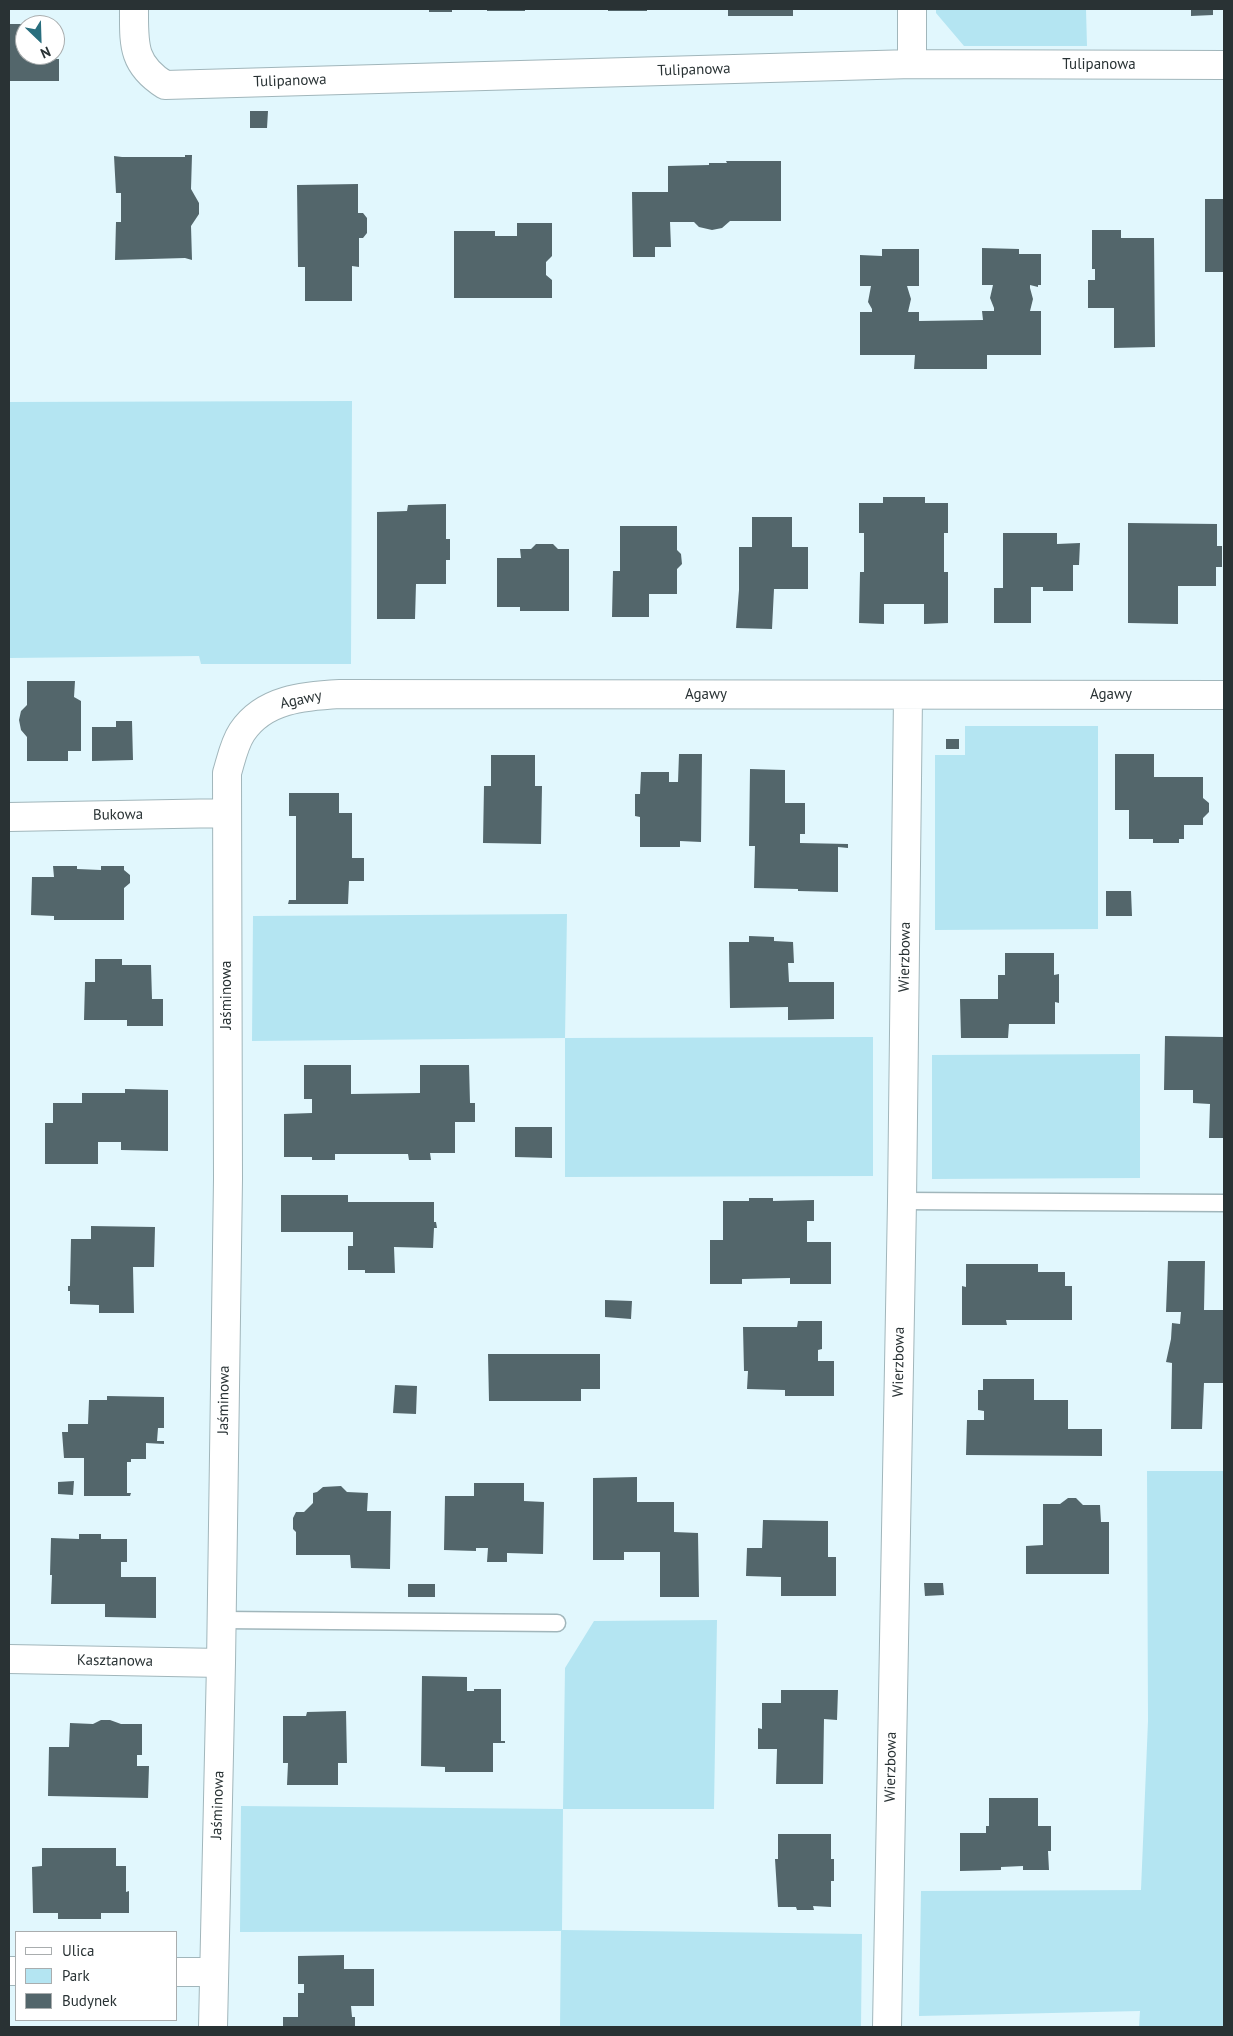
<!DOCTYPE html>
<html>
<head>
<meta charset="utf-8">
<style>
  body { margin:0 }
  #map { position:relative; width:1233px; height:2036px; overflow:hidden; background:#e1f7fd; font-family:"PT Sans",sans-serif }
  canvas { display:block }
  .frame { position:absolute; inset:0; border:10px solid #293234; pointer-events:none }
  .legend { position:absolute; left:15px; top:1931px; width:162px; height:90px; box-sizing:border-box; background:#fff; border:1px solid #a9adae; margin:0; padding:6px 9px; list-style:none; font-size:15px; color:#293234 }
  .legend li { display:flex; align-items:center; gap:10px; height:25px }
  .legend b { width:25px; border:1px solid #a9adae }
  .north { position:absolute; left:15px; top:15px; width:50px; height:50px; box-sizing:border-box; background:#fff; border:1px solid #a9adae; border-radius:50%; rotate:156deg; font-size:14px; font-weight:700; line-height:20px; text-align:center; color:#293234 }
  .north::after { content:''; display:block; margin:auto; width:18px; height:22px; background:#296e7e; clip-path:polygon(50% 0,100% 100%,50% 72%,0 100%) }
</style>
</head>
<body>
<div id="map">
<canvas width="1233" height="2036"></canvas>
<div class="frame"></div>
<ul class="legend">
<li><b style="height:6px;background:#fff"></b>Ulica</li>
<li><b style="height:14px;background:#b4e5f2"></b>Park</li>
<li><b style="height:14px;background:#53666b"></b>Budynek</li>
</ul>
<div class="north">N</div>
</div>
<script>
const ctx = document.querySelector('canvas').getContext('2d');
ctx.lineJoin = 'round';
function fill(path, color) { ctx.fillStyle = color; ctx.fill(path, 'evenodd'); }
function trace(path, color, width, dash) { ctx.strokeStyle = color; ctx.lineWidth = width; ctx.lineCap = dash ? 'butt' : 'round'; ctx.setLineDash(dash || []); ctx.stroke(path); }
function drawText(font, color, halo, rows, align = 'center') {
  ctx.font = font + ' "PT Sans",sans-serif'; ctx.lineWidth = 5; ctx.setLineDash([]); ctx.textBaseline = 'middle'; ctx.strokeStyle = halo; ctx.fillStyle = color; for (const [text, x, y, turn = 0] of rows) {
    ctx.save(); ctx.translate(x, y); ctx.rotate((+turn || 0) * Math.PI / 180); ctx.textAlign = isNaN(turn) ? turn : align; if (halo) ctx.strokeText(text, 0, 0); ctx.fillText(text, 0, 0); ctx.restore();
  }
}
fill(new Path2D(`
  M 936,9 L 1086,9 L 1087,46 L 964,46 L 936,13 Z
  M 352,401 L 351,664 L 201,664 L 199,656 L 9,658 L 9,402 Z
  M 965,726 L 1098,726 L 1098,929 L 935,930 L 935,755 L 965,755 Z
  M 567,914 L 565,1038 L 873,1037 L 873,1176 L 565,1177 L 565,1038 L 252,1041 L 253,916 Z
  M 1140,1054 L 1140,1178 L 932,1179 L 932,1055 Z
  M 1147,1471 L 1224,1471 L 1224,2027 L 1139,2027 L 1140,2011 L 919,2016 L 921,1891 L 1141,1890 L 1148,1721 Z
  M 717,1620 L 714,1809 L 563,1809 L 562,1930 L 862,1934 L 861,2027 L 560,2027 L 561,1931 L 240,1932 L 241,1806 L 563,1809 L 565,1668 L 594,1621 Z`), '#b4e5f2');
fill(new Path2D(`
  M 429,9 L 452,9 L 452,12 L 429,12 Z
  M 487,9 L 525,9 L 525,11 L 487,11 Z
  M 608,9 L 647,9 L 647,11 L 608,11 Z
  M 728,9 L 793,9 L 793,16 L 728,16 Z
  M 1191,9 L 1213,9 L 1213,15 L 1191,16 Z
  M 9,24 L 25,24 L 25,55 L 49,55 L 49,59 L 59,59 L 59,81 L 9,81 Z
  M 250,111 L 268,111 L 267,128 L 250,128 Z
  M 185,155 L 192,155 L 191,189 L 199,203 L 199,214 L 191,226 L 192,260 L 185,258 L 115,260 L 116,222 L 121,222 L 121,193 L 116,193 L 114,156 L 122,157 L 185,157 Z
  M 726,161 L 781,161 L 781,221 L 730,221 L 722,228 L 712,230 L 699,227 L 694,222 L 670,222 L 671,247 L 655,247 L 655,257 L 633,257 L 632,192 L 668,192 L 668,166 L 709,165 L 709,163 L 727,163 Z
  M 358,184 L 358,213 L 363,213 L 367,218 L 367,233 L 363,238 L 359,238 L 359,267 L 352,266 L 352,301 L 305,301 L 305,267 L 298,267 L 297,185 Z
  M 1205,199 L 1224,199 L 1224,272 L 1205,272 Z
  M 517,223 L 552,223 L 552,256 L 546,262 L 546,275 L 552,280 L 552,298 L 454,298 L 454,231 L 495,231 L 495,236 L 517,236 Z
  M 1092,230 L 1121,230 L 1121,238 L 1154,238 L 1155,347 L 1114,348 L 1114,308 L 1088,308 L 1088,280 L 1095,280 L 1095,269 L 1092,269 Z
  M 982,248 L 1019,249 L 1019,254 L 1041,254 L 1041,285 L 1038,285 L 1038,287 L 1030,285 L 1030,288 L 1033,299 L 1030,311 L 1041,311 L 1041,355 L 987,355 L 987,369 L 914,369 L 915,355 L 860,355 L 860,312 L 872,312 L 872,309 L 868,302 L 871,286 L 860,286 L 860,255 L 882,256 L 882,249 L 919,249 L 919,286 L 907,286 L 911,299 L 908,312 L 919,312 L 919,321 L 983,320 L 982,311 L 994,311 L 994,308 L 990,298 L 993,285 L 982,285 Z
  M 883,497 L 925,497 L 925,503 L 948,503 L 948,533 L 944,533 L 944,572 L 948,572 L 948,623 L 924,624 L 924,604 L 884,604 L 884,624 L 859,623 L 860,572 L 864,572 L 864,533 L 859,533 L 859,503 L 883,503 Z
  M 446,504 L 446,539 L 450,539 L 450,560 L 446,560 L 446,584 L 416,584 L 415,619 L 377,619 L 377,512 L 407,511 L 408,505 Z
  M 752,517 L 792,517 L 792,547 L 808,547 L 808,589 L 774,589 L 772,629 L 736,628 L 739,590 L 739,547 L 752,547 Z
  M 1128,523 L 1217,524 L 1217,546 L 1222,546 L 1222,567 L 1216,567 L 1216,586 L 1178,586 L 1178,624 L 1128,623 Z
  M 620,526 L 677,526 L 677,550 L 681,554 L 682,564 L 677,569 L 677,594 L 649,594 L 649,617 L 612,617 L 613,571 L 620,571 Z
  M 1003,533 L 1057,533 L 1057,544 L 1080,543 L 1079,565 L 1073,565 L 1073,591 L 1043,591 L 1043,587 L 1031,587 L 1031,623 L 994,623 L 994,588 L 1003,588 Z
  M 536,544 L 553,544 L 558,549 L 569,549 L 569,611 L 520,611 L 520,607 L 497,607 L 497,558 L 521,558 L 520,549 L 531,549 Z
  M 27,681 L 75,681 L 74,697 L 81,701 L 81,751 L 68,751 L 68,761 L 27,761 L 27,737 L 21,730 L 19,720 L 21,711 L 27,705 Z
  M 116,721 L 132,721 L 133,760 L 92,761 L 92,727 L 116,727 Z
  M 946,739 L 959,739 L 959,749 L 946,749 Z
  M 679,754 L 702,754 L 701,842 L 680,841 L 680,847 L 640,847 L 640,817 L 635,816 L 635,794 L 640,794 L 641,772 L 669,772 L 669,782 L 678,782 Z
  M 1115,754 L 1154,754 L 1154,777 L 1203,777 L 1203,798 L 1209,803 L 1209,812 L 1203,818 L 1203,825 L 1184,825 L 1184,839 L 1179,839 L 1179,843 L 1153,843 L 1153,839 L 1129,839 L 1129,810 L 1115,810 Z
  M 491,755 L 535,755 L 535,786 L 542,786 L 541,844 L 483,843 L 484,786 L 491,786 Z
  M 750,769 L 785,770 L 785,803 L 805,803 L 805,834 L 800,834 L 800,843 L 848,844 L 848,848 L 838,847 L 838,892 L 798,891 L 798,889 L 754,888 L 755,846 L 749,846 Z
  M 289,793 L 339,793 L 339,813 L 352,813 L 352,858 L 364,858 L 364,881 L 349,881 L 348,904 L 288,904 L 289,900 L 296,900 L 296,816 L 289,816 Z
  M 53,866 L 77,866 L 77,869 L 101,870 L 101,866 L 124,866 L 124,870 L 130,875 L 130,883 L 124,888 L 124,920 L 54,920 L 54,916 L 31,915 L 32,877 L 54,877 Z
  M 1106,891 L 1131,891 L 1132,916 L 1106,916 Z
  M 749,936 L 774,937 L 774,941 L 793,942 L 794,963 L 788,963 L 789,982 L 834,982 L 834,1019 L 788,1020 L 788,1007 L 730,1008 L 729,942 L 749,942 Z
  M 1005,953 L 1054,953 L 1054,975 L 1059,974 L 1059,1003 L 1055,1002 L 1055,1024 L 1009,1024 L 1008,1038 L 961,1038 L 960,999 L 998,999 L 998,975 L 1005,975 Z
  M 95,959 L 122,959 L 122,965 L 151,965 L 152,999 L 163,999 L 163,1026 L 127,1026 L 127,1020 L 84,1020 L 85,982 L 95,982 Z
  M 1165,1036 L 1224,1037 L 1224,1138 L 1209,1138 L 1210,1104 L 1193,1103 L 1193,1090 L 1164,1090 Z
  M 304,1065 L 351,1065 L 351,1094 L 420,1093 L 420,1065 L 469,1065 L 470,1103 L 475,1103 L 475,1122 L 455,1122 L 455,1153 L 430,1153 L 431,1160 L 409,1160 L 408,1154 L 335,1154 L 335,1160 L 312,1160 L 312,1157 L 284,1157 L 284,1114 L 312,1113 L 312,1099 L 304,1099 Z
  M 125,1089 L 168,1090 L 168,1151 L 121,1150 L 121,1142 L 98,1142 L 98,1164 L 45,1164 L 45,1123 L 53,1123 L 53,1103 L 82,1103 L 82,1093 L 125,1093 Z
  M 515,1127 L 552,1127 L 552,1158 L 515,1157 Z
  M 281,1195 L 348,1195 L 348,1202 L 434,1202 L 434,1222 L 436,1222 L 437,1228 L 434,1228 L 433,1248 L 394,1247 L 395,1273 L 365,1273 L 365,1270 L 348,1270 L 348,1246 L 353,1246 L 353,1232 L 281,1232 Z
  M 749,1198 L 773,1198 L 773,1201 L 814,1200 L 814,1221 L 807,1221 L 807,1242 L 831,1242 L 831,1284 L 790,1284 L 790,1278 L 742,1279 L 742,1284 L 710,1284 L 710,1240 L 723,1240 L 723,1201 L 749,1201 Z
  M 91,1226 L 155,1227 L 154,1267 L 133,1267 L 134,1313 L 99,1313 L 99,1305 L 70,1304 L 70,1291 L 68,1291 L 68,1286 L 70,1286 L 71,1239 L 91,1239 Z
  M 1168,1261 L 1205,1261 L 1204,1310 L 1224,1310 L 1224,1383 L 1204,1383 L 1202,1429 L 1171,1429 L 1172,1363 L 1166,1362 L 1171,1339 L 1172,1323 L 1180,1324 L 1181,1312 L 1166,1312 Z
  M 966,1264 L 1038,1264 L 1038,1272 L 1065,1272 L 1065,1286 L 1072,1286 L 1072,1320 L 1006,1320 L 1007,1325 L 962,1325 L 962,1286 L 966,1287 Z
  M 605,1300 L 632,1301 L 631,1319 L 605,1317 Z
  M 798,1321 L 822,1321 L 822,1349 L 818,1350 L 818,1361 L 834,1361 L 834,1396 L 785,1396 L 785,1390 L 747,1389 L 748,1371 L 744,1371 L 743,1327 L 797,1327 Z
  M 488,1354 L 600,1354 L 600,1389 L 581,1389 L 581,1401 L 489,1401 Z
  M 983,1379 L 1034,1379 L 1034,1400 L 1068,1400 L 1068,1429 L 1102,1429 L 1102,1456 L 966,1455 L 967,1420 L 984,1420 L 984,1411 L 978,1410 L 978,1390 L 983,1390 Z
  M 395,1385 L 417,1386 L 416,1414 L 393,1413 Z
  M 107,1396 L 164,1397 L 164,1428 L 158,1428 L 157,1441 L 164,1441 L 164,1444 L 146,1443 L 146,1459 L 131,1459 L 131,1462 L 127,1462 L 127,1493 L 131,1493 L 130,1496 L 84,1496 L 84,1458 L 64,1458 L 62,1432 L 68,1432 L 68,1424 L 88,1424 L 89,1400 L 107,1400 Z
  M 637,1477 L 637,1502 L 674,1502 L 674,1532 L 698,1533 L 699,1597 L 660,1597 L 660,1552 L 624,1552 L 624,1560 L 593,1560 L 593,1478 Z
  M 74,1481 L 73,1495 L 58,1494 L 58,1482 Z
  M 474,1483 L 524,1483 L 524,1501 L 544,1502 L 543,1554 L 507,1553 L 507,1562 L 487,1562 L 488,1548 L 476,1548 L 476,1551 L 444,1550 L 445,1496 L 474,1496 Z
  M 341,1486 L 347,1492 L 368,1493 L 367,1511 L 391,1511 L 390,1569 L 351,1568 L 350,1555 L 296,1555 L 296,1532 L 293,1529 L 293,1518 L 296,1512 L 304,1512 L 313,1503 L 313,1493 L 317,1492 L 323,1487 Z
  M 1068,1498 L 1076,1498 L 1083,1505 L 1100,1505 L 1101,1522 L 1109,1522 L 1109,1574 L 1026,1574 L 1026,1546 L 1043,1545 L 1043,1504 L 1060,1504 Z
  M 763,1520 L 828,1521 L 828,1557 L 836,1557 L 836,1596 L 781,1596 L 781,1577 L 746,1576 L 747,1548 L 762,1548 Z
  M 79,1534 L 101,1534 L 101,1539 L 127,1539 L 127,1562 L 121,1562 L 121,1577 L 156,1577 L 156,1618 L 105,1617 L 105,1604 L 51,1604 L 52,1575 L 50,1575 L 51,1538 L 79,1539 Z
  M 924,1583 L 943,1583 L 944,1595 L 925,1596 Z
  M 408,1584 L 435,1584 L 435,1597 L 408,1597 Z
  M 422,1676 L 467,1677 L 467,1691 L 474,1691 L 474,1689 L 501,1689 L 501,1741 L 505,1741 L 505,1743 L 493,1743 L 493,1772 L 445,1772 L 445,1767 L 421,1766 Z
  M 781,1690 L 838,1690 L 837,1720 L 824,1719 L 823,1784 L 776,1784 L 777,1749 L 758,1749 L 758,1728 L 762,1729 L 762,1703 L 781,1703 Z
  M 346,1711 L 347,1763 L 338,1763 L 338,1785 L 287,1785 L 288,1763 L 283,1763 L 283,1716 L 306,1716 L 307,1712 Z
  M 101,1720 L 110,1720 L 121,1724 L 142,1724 L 142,1755 L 137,1755 L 137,1766 L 149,1766 L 148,1798 L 48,1796 L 49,1747 L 69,1747 L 70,1723 L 93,1724 Z
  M 989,1798 L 1038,1798 L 1038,1826 L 1051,1826 L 1051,1851 L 1048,1851 L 1049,1870 L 1023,1870 L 1023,1866 L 1001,1867 L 1001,1870 L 960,1871 L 960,1833 L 986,1833 L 986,1826 L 989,1826 Z
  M 778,1834 L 831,1834 L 831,1859 L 834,1859 L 834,1881 L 831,1881 L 831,1907 L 813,1906 L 814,1910 L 797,1910 L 796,1907 L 778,1907 L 775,1859 L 778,1859 Z
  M 42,1848 L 116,1848 L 116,1866 L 126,1866 L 126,1892 L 129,1891 L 129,1913 L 101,1913 L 101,1919 L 58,1919 L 58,1913 L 33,1913 L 32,1867 L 42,1866 Z
  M 344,1955 L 344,1969 L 374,1969 L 374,2006 L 351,2006 L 352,2017 L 355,2017 L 355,2027 L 283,2027 L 283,2017 L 298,2017 L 298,1993 L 304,1993 L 304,1984 L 298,1984 L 298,1956 Z`), '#53666b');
const service = new Path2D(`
  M 902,1201 L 1224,1203
  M 221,1620 L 557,1623`);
const minor = new Path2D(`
  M 134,9 C 134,44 132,64 165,85 L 912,64 L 1224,65
  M 912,9 L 912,64
  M 9,817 L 227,813
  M 9,1659 L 221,1663
  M 9,1971 L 16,1971
  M 176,1972 L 213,1972
  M 213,2027 L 221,1663 L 228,1179 L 227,773 C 231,760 234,744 242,732 C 264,699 304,696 340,694 L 1224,695
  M 887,2027 L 902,1201 L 908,696`);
trace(service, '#a1b6bb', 19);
trace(minor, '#a1b6bb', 30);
trace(service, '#fff', 16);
trace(minor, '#fff', 28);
drawText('15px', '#293234', '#fff', [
  ["Tulipanowa",1099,65],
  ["Tulipanowa",694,70,-2],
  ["Tulipanowa",290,81,-2],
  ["Agawy",706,695],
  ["Agawy",1111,695],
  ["Agawy",301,700,-12],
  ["Bukowa",118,815,-1],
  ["Wierzbowa",905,957,-89],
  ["Jaśminowa",227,995,-90],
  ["Wierzbowa",899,1362,-89],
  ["Jaśminowa",224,1400,-89],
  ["Kasztanowa",115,1661,1],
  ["Wierzbowa",891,1767,-89],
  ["Jaśminowa",218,1805,-88]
]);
</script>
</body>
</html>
